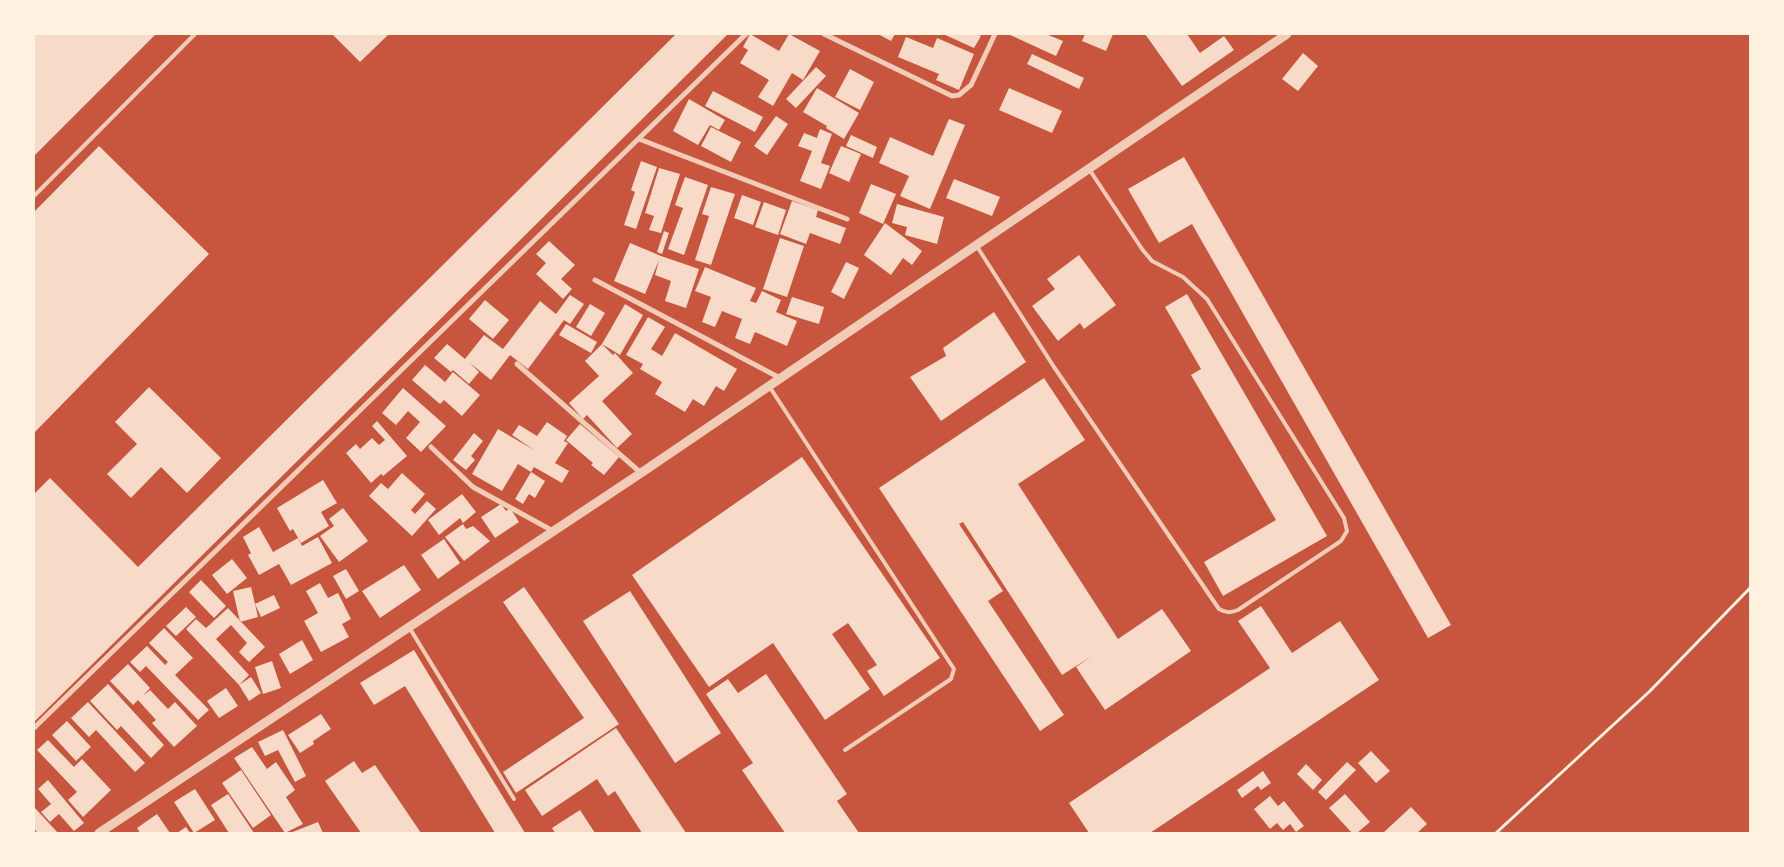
<!DOCTYPE html>
<html>
<head>
<meta charset="utf-8">
<style>
  body { margin:0 }
  #map { position:relative; width:1784px; height:867px; overflow:hidden; background:#c8553d; font-family:Mulish,sans-serif }
  canvas { display:block }
  .frame { position:absolute; inset:0; border:35px solid #fff3e0; pointer-events:none }
</style>
</head>
<body>
<div id="map">
<canvas width="1784" height="867"></canvas>
<div class="frame"></div>
</div>
<script>
const ctx = document.querySelector('canvas').getContext('2d');
ctx.lineJoin = 'round';
function fill(path, color) { ctx.fillStyle = color; ctx.fill(path, 'evenodd'); }
function trace(path, color, width, dash) { ctx.strokeStyle = color; ctx.lineWidth = width; ctx.lineCap = dash ? 'butt' : 'round'; ctx.setLineDash(dash || []); ctx.stroke(path); }
fill(new Path2D(`
  M 34,34 L 156,34 L 34,156 Z
  M 332,34 L 389,34 L 360,62 Z
  M 676,34 L 728,34 L 34,722 L 34,494 L 50,478 L 138,567 Z
  M 750,34 L 779,51 L 789,34 L 820,51 L 803,80 L 792,73 L 773,106 L 758,97 L 769,80 L 740,63 L 748,50 L 743,47 Z
  M 878,34 L 895,34 L 891,41 Z
  M 943,34 L 977,34 L 981,36 L 974,48 Z
  M 1008,34 L 1046,34 L 1063,41 L 1056,56 Z
  M 1085,34 L 1113,34 L 1106,51 L 1082,41 Z
  M 1145,34 L 1187,34 L 1200,53 L 1224,36 L 1234,50 L 1182,86 Z
  M 906,37 L 933,48 L 937,38 L 974,54 L 959,90 L 936,80 L 939,74 L 898,57 Z
  M 1303,53 L 1318,66 L 1298,91 L 1282,79 Z
  M 1032,54 L 1084,78 L 1079,89 L 1027,64 Z
  M 816,67 L 826,76 L 796,108 L 786,99 Z
  M 850,69 L 874,82 L 860,110 L 835,97 Z
  M 817,88 L 859,113 L 844,139 L 826,128 L 827,126 L 803,112 Z
  M 1009,88 L 1062,111 L 1052,133 L 999,110 Z
  M 713,91 L 763,117 L 755,132 L 705,106 Z
  M 689,99 L 725,120 L 719,130 L 710,125 L 698,145 L 673,131 Z
  M 776,116 L 788,124 L 767,155 L 754,146 Z
  M 949,119 L 965,125 L 930,209 L 900,196 L 909,176 L 879,163 L 890,137 L 933,156 Z
  M 711,127 L 741,142 L 731,162 L 701,146 Z
  M 820,129 L 832,134 L 821,163 L 830,166 L 821,189 L 800,181 L 812,151 L 798,146 L 804,133 L 817,138 Z
  M 851,135 L 877,147 L 873,158 L 846,146 Z
  M 99,146 L 209,254 L 34,433 L 34,212 Z
  M 841,146 L 861,154 L 849,182 L 829,173 Z
  M 1184,157 L 1451,625 L 1428,638 L 1192,224 L 1159,243 L 1128,189 Z
  M 641,161 L 657,167 L 636,229 L 624,225 L 635,192 L 631,190 Z
  M 659,168 L 680,174 L 661,233 L 649,230 L 654,216 L 645,213 Z
  M 685,177 L 708,185 L 684,255 L 668,249 L 683,208 L 675,205 Z
  M 954,179 L 1000,197 L 992,216 L 946,198 Z
  M 871,184 L 896,194 L 883,224 L 859,213 Z
  M 711,187 L 735,194 L 711,265 L 695,260 L 709,216 L 702,214 Z
  M 742,195 L 761,202 L 753,225 L 734,218 Z
  M 792,201 L 818,210 L 816,217 L 846,228 L 840,244 L 810,233 L 806,244 L 780,234 Z
  M 764,202 L 786,210 L 778,235 L 755,227 Z
  M 897,204 L 944,217 L 937,244 L 905,235 L 907,227 L 892,223 Z
  M 885,223 L 922,251 L 912,265 L 903,258 L 891,275 L 864,255 Z
  M 664,231 L 669,233 L 662,254 L 657,252 Z
  M 780,238 L 804,246 L 787,297 L 763,289 Z
  M 549,241 L 575,265 L 561,279 L 572,289 L 563,299 L 536,274 L 546,263 L 536,254 Z
  M 630,243 L 661,256 L 699,269 L 686,308 L 665,301 L 671,281 L 655,275 L 659,260 L 645,294 L 614,281 Z
  M 1079,255 L 1116,305 L 1084,329 L 1080,323 L 1058,341 L 1032,306 L 1055,289 L 1047,279 Z
  M 846,262 L 859,268 L 844,299 L 831,292 Z
  M 705,267 L 756,288 L 750,301 L 756,303 L 762,291 L 781,300 L 776,312 L 797,321 L 787,346 L 755,332 L 750,344 L 735,338 L 742,319 L 722,311 L 715,327 L 702,322 L 711,297 L 695,291 Z
  M 1187,294 L 1327,536 L 1223,596 L 1204,562 L 1276,520 L 1191,375 L 1201,369 L 1165,307 Z
  M 570,295 L 584,304 L 570,324 L 564,320 L 528,369 L 510,355 L 491,380 L 470,363 L 479,372 L 469,384 L 453,370 L 451,372 L 434,358 L 447,344 L 465,359 L 484,335 L 503,349 L 540,301 L 556,314 Z
  M 792,297 L 824,307 L 819,324 L 786,314 Z
  M 485,300 L 509,320 L 493,339 L 469,319 Z
  M 590,304 L 605,313 L 591,336 L 576,327 Z
  M 625,304 L 643,315 L 620,355 L 602,344 Z
  M 994,312 L 1026,362 L 941,421 L 910,377 L 946,356 L 943,348 Z
  M 648,317 L 665,327 L 651,349 L 662,356 L 675,333 L 737,369 L 724,391 L 716,386 L 704,406 L 693,399 L 685,412 L 655,394 L 662,382 L 640,369 L 643,364 L 626,355 Z
  M 566,324 L 597,342 L 591,353 L 559,335 Z
  M 602,344 L 613,355 L 607,361 L 615,353 L 633,373 L 602,401 L 632,434 L 617,448 L 587,415 L 583,419 L 569,403 L 599,376 L 585,361 Z
  M 425,365 L 445,382 L 453,372 L 480,395 L 462,416 L 444,400 L 440,404 L 412,380 Z
  M 1044,378 L 1085,440 L 1018,484 L 1118,639 L 1162,609 L 1191,651 L 1105,710 L 1076,667 L 1092,656 L 1062,675 L 963,522 L 959,524 L 1003,591 L 988,601 L 1064,715 L 1040,731 L 879,488 Z
  M 149,387 L 221,458 L 187,493 L 161,467 L 131,498 L 107,474 L 137,444 L 115,422 Z
  M 403,388 L 446,426 L 421,452 L 406,438 L 420,422 L 408,411 L 396,425 L 382,413 Z
  M 377,421 L 407,456 L 383,476 L 381,474 L 371,483 L 346,453 L 356,444 L 360,449 L 372,438 L 379,445 L 385,440 L 372,426 Z
  M 547,422 L 567,436 L 564,441 L 568,443 L 555,463 L 569,471 L 562,483 L 534,467 L 531,472 L 518,464 L 502,491 L 472,474 L 498,429 L 534,450 L 512,435 L 519,425 L 537,436 Z
  M 580,424 L 619,457 L 604,475 L 591,465 L 593,463 L 566,440 Z
  M 474,433 L 483,441 L 471,456 L 475,460 L 466,470 L 453,460 Z
  M 802,457 L 940,658 L 884,696 L 867,671 L 877,665 L 848,623 L 832,634 L 870,689 L 825,720 L 773,643 L 709,687 L 632,575 Z
  M 531,472 L 545,481 L 535,498 L 529,494 L 523,504 L 515,499 Z
  M 402,473 L 425,494 L 411,510 L 415,514 L 427,501 L 436,509 L 412,536 L 369,496 L 381,483 L 388,489 Z
  M 323,480 L 337,503 L 321,512 L 329,526 L 301,543 L 293,529 L 290,531 L 277,508 Z
  M 462,494 L 476,512 L 463,523 L 460,518 L 439,535 L 428,520 Z
  M 501,504 L 506,511 L 510,508 L 519,522 L 495,538 L 481,517 Z
  M 343,508 L 368,541 L 339,562 L 320,536 L 334,526 L 329,519 Z
  M 463,524 L 466,529 L 473,526 L 490,541 L 464,561 L 445,537 Z
  M 259,527 L 273,552 L 298,538 L 302,546 L 318,537 L 332,563 L 291,585 L 279,564 L 259,575 L 248,555 L 251,553 L 243,537 Z
  M 444,539 L 460,563 L 438,579 L 421,555 Z
  M 232,559 L 247,578 L 227,594 L 212,575 Z
  M 404,565 L 421,590 L 380,618 L 362,591 Z
  M 346,569 L 359,591 L 346,599 L 333,576 Z
  M 201,580 L 226,606 L 214,618 L 189,592 Z
  M 320,583 L 328,598 L 338,593 L 351,619 L 342,624 L 349,637 L 321,652 L 304,621 L 318,613 L 306,591 Z
  M 251,587 L 255,604 L 274,595 L 280,608 L 261,617 L 255,604 L 258,617 L 240,622 L 233,591 Z
  M 524,587 L 619,724 L 516,793 L 503,772 L 584,718 L 503,602 Z
  M 630,591 L 721,733 L 675,763 L 583,621 Z
  M 1261,606 L 1292,653 L 1340,621 L 1379,680 L 1150,833 L 1089,833 L 1069,803 L 1270,668 L 1238,621 Z
  M 186,607 L 196,617 L 176,636 L 166,626 Z
  M 228,608 L 265,647 L 249,662 L 239,652 L 247,643 L 231,625 L 216,639 L 249,675 L 239,685 L 251,677 L 261,693 L 249,701 L 239,685 L 186,629 L 196,619 L 206,628 Z
  M 164,628 L 193,658 L 175,675 L 209,710 L 198,720 L 146,666 L 140,672 L 130,662 L 147,646 L 165,665 L 168,662 L 149,643 Z
  M 302,640 L 313,660 L 290,674 L 279,654 Z
  M 414,650 L 473,748 L 525,833 L 495,833 L 405,686 L 374,705 L 360,683 Z
  M 272,661 L 281,688 L 263,694 L 255,667 Z
  M 128,664 L 150,688 L 143,696 L 150,690 L 168,709 L 175,702 L 197,726 L 174,747 L 152,723 L 156,720 L 138,700 L 133,705 L 110,681 Z
  M 766,674 L 847,794 L 837,801 L 859,833 L 785,833 L 742,770 L 753,763 L 706,694 L 728,679 L 738,693 Z
  M 108,684 L 164,745 L 151,758 L 121,726 L 117,730 L 90,701 Z
  M 226,688 L 238,706 L 219,718 L 207,701 Z
  M 88,702 L 145,763 L 135,772 L 96,730 L 89,737 L 71,718 Z
  M 321,714 L 331,729 L 313,741 L 314,744 L 300,753 L 288,735 Z
  M 67,721 L 91,747 L 76,761 L 52,735 Z
  M 616,728 L 645,771 L 686,833 L 642,833 L 615,791 L 608,796 L 597,779 L 542,816 L 525,790 Z
  M 283,730 L 306,776 L 295,782 L 278,750 L 265,756 L 258,742 Z
  M 48,740 L 74,767 L 82,759 L 111,790 L 83,817 L 68,800 L 77,792 L 37,750 Z
  M 252,747 L 267,769 L 276,762 L 295,790 L 286,797 L 303,824 L 285,833 L 234,758 Z
  M 1371,751 L 1390,771 L 1376,783 L 1358,763 Z
  M 354,761 L 362,773 L 375,765 L 421,833 L 361,833 L 325,781 Z
  M 1347,762 L 1356,770 L 1326,800 L 1318,792 Z
  M 1306,764 L 1322,780 L 1313,790 L 1297,774 Z
  M 241,770 L 271,815 L 253,828 L 222,783 Z
  M 1263,771 L 1271,783 L 1261,790 L 1258,786 L 1242,798 L 1237,790 Z
  M 48,780 L 84,823 L 74,831 L 59,814 L 50,822 L 41,812 L 51,804 L 38,789 Z
  M 195,789 L 215,820 L 194,833 L 174,802 Z
  M 228,794 L 254,833 L 229,833 L 211,805 Z
  M 1345,794 L 1370,822 L 1357,833 L 1352,833 L 1329,808 Z
  M 1270,796 L 1278,806 L 1284,801 L 1304,826 L 1296,832 L 1290,824 L 1283,830 L 1277,823 L 1270,829 L 1254,809 Z
  M 34,807 L 47,821 L 58,833 L 38,833 L 36,831 L 34,828 Z
  M 1411,807 L 1427,824 L 1417,833 L 1383,833 Z
  M 580,810 L 595,833 L 555,833 L 552,828 Z
  M 157,814 L 170,833 L 140,833 L 137,828 Z
  M 318,822 L 323,833 L 290,833 Z
  M 186,827 L 190,833 L 177,833 Z`), '#f7dbc8');
trace(new Path2D(`
  M 1496,833 L 1650,691 L 1750,588`), '#fff3e0', 3);
trace(new Path2D(`
  M 34,196 L 195,34
  M 976,245 L 1054,367 L 1219,609 C 1226,613 1230,613 1238,610 L 1341,541 L 1347,531 L 1344,518 L 1207,299 L 1183,277 L 1152,261 L 1142,249 L 1089,169
  M 769,386 L 954,669 L 951,679 L 845,750
  M 409,627 L 514,799`), '#f1ccb7', 4);
trace(new Path2D(`
  M 824,34 L 952,96 L 959,95 L 971,85 L 995,34
  M 639,139 L 847,219
  M 595,280 L 780,378
  M 517,364 L 641,473
  M 431,447 L 473,487 L 553,531
  M 34,728 L 746,34`), '#f1ccb7', 5);
trace(new Path2D(`
  M 99,833 L 641,473 L 1287,34`), '#f1ccb7', 9);
</script>
</body>
</html>
